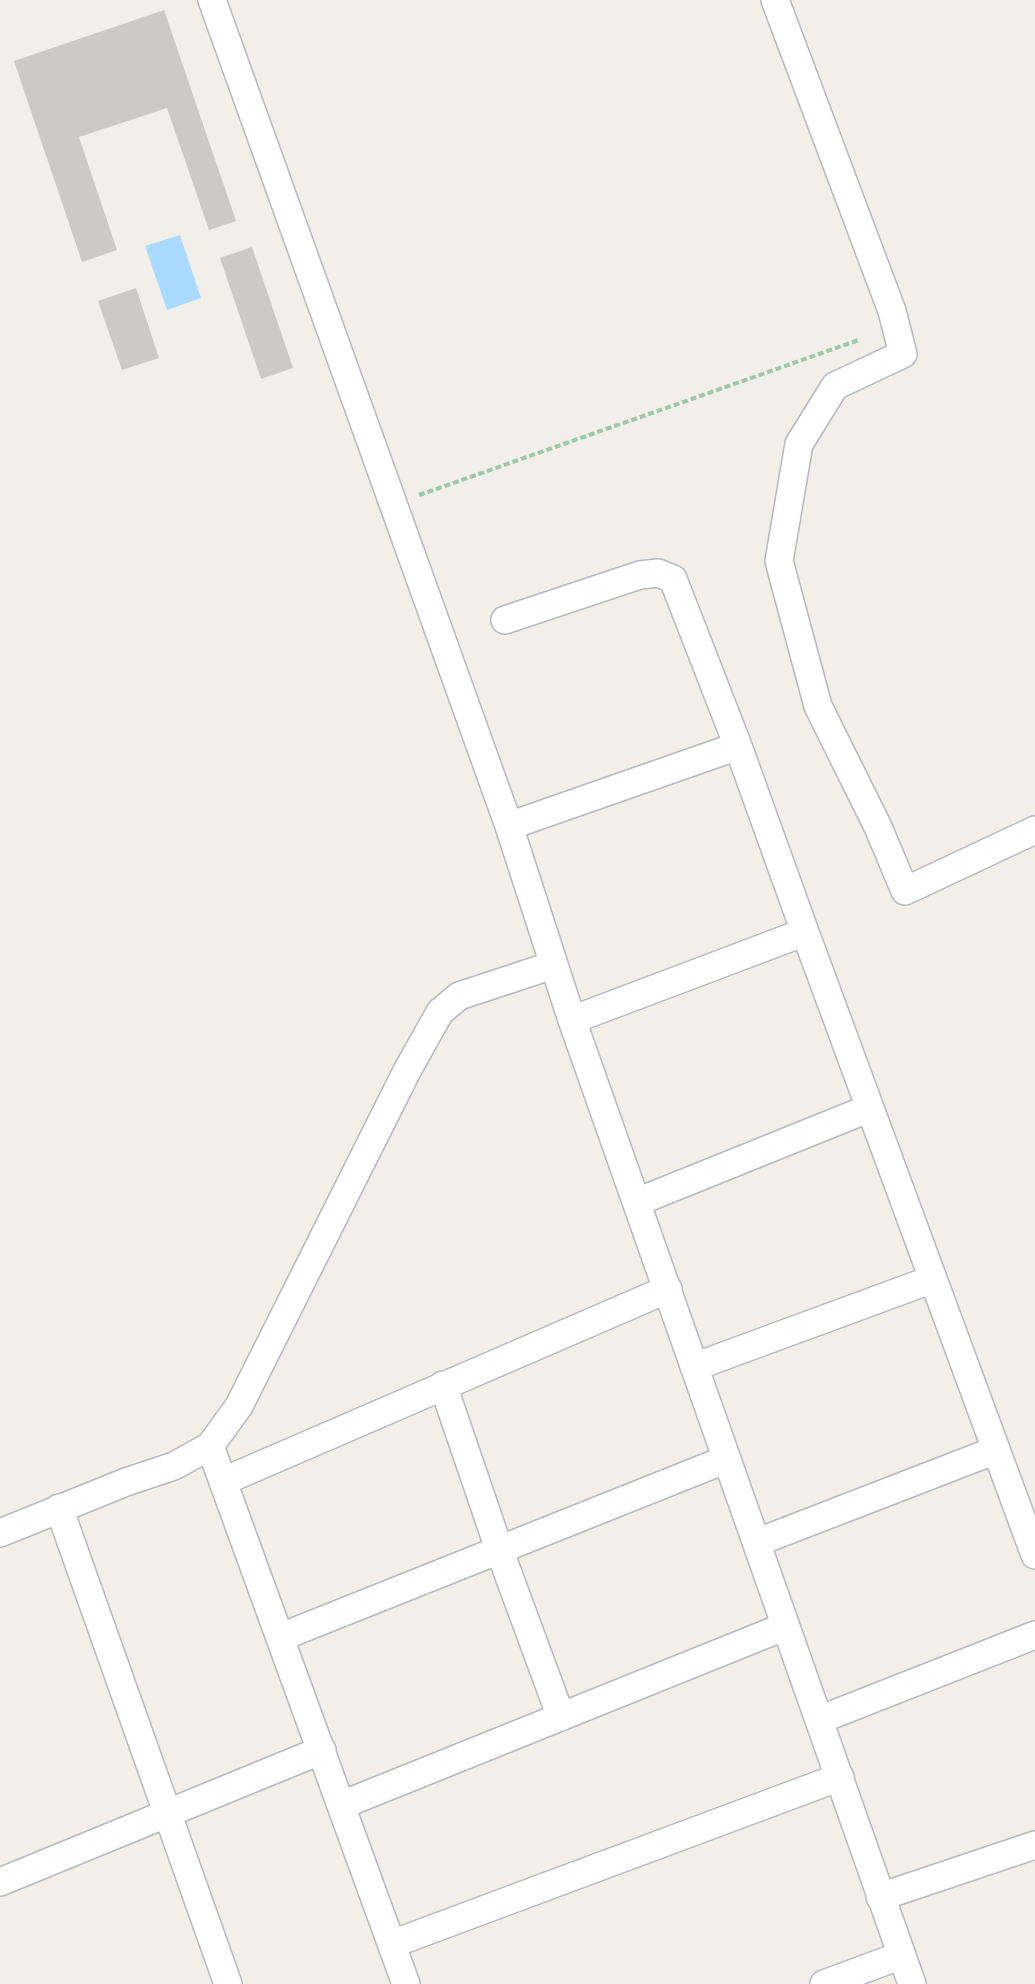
<!DOCTYPE html>
<html>
<head>
<meta charset="utf-8">
<style>
  body { margin:0 }
  canvas { display:block; background:#f1efe8 }
</style>
</head>
<body>
<canvas width="1035" height="1984"></canvas>
<script>
const ctx = document.querySelector('canvas').getContext('2d');
ctx.lineJoin = 'round';
function fill(path, color) { ctx.fillStyle = color; ctx.fill(path, 'evenodd'); }
function trace(path, color, width, dash) { ctx.strokeStyle = color; ctx.lineWidth = width; ctx.lineCap = dash ? 'butt' : 'round'; ctx.setLineDash(dash || []); ctx.stroke(path); }
fill(new Path2D(`
  M 180,235 L 201,298 L 167,310 L 145,246 Z`), '#aadaff');
fill(new Path2D(`
  M 164,10 L 236,221 L 209,230 L 167,108 L 79,137 L 117,250 L 82,262 L 14,61 Z
  M 252,247 L 293,368 L 261,379 L 220,258 Z
  M 136,288 L 159,358 L 122,370 L 98,301 Z`), '#cccac5');
const street = new Path2D(`
  M 212,0 L 509,826 L 572,1020 L 912,1984
  M 775,0 L 892,311 L 903,354 L 835,386 L 799,444 L 779,561 L 818,706 L 878,827 L 905,891 L 1035,830
  M 505,620 L 640,575 L 658,573 L 673,579 L 738,746
  M 509,826 L 738,746 L 805,932 L 1035,1555
  M 572,1020 L 805,932
  M 637,1202 L 870,1108
  M 694,1367 L 933,1279
  M 443,1385 L 499,1549 L 561,1717
  M 210,1446 L 406,1984
  M 224,1481 L 668,1289
  M 59,1508 L 228,1984
  M 0,1533 L 126,1482 L 174,1466 L 210,1446 L 239,1406 L 408,1069 L 440,1012 L 459,996 L 553,965
  M 758,1542 L 996,1450
  M 281,1637 L 727,1459
  M 819,1720 L 1035,1635
  M 342,1805 L 786,1626
  M 0,1882 L 322,1750
  M 880,1897 L 1035,1845
  M 392,1944 L 840,1777
  M 824,1984 L 902,1955`);
trace(street, '#b5b8bc', 30);
trace(new Path2D(`
  M 419,495 L 859,340`), '#9cc7a9', 4, [6, 3]);
trace(street, '#fff', 27);
</script>
</body>
</html>
